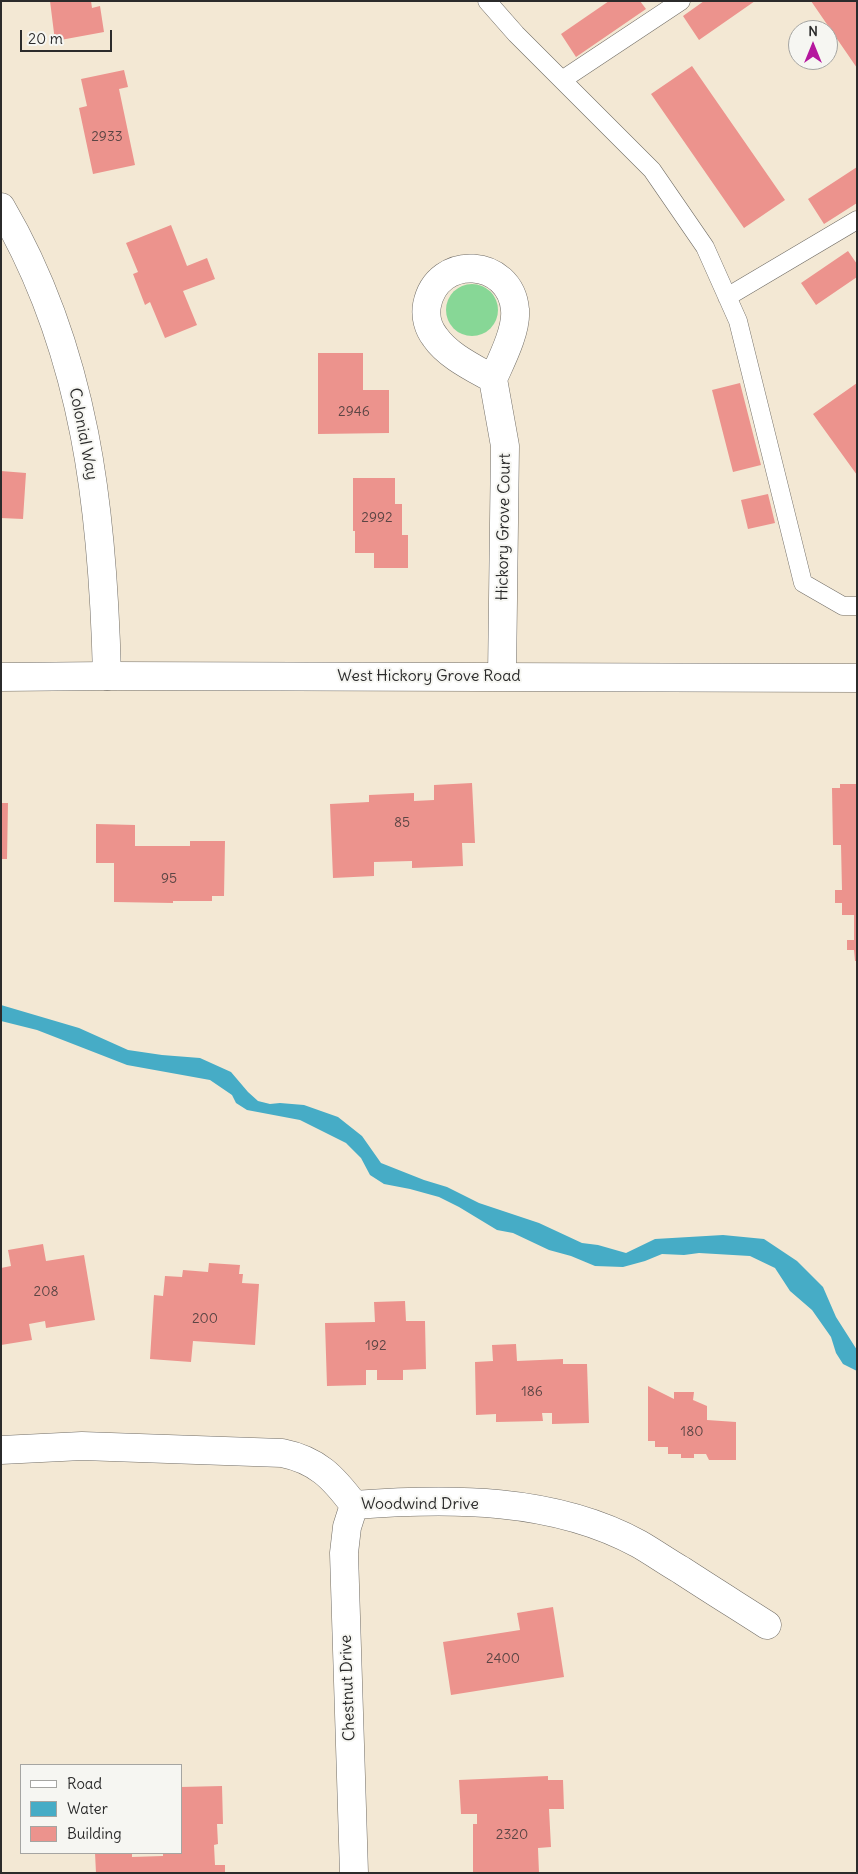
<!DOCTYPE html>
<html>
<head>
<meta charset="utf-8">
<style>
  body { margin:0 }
  #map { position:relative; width:858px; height:1874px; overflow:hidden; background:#f3e8d4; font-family:Delius,sans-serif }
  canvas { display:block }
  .frame { position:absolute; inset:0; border:2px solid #2b2b2b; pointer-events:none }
  .legend { position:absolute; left:20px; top:1764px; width:162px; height:90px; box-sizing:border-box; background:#f6f6f2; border:1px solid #a5a5a2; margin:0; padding:6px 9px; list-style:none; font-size:15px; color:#2b2b2b }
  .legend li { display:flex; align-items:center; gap:10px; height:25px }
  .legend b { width:25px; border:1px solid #a5a5a2 }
  .north { position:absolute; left:788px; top:20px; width:50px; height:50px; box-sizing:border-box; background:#f6f6f2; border:1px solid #a5a5a2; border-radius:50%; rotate:0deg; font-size:14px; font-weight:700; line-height:20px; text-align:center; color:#2b2b2b }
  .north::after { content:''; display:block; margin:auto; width:18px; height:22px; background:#b5179e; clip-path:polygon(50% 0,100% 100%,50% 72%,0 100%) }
  .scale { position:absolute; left:20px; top:30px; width:92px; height:22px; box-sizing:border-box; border:2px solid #2b2b2b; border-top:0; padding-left:6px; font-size:15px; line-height:18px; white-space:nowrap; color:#2b2b2b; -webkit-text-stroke:4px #f6f6f2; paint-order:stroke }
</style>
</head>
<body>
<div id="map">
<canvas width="858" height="1874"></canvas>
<div class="frame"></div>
<ul class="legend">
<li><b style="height:6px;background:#fff"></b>Road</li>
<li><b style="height:14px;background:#46acc6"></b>Water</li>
<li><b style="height:14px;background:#ec938d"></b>Building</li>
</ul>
<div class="north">N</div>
<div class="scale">20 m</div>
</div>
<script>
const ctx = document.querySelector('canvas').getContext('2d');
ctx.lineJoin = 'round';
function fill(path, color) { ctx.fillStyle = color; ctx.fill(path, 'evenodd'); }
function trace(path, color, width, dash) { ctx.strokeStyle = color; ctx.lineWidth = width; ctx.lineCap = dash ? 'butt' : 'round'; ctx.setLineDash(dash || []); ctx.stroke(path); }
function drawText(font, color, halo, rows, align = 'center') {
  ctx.font = font + ' Delius,sans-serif'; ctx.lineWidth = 4; ctx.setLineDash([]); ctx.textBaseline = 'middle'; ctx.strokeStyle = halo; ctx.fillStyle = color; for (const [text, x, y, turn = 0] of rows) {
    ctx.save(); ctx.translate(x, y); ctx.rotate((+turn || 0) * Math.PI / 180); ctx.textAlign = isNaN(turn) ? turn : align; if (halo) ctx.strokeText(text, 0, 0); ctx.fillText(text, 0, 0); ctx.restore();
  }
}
fill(new Path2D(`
  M446 310a26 26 0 1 1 52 0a26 26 0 1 1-52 0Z`), '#87d796');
fill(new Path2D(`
  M 1,1005 L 79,1028 L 128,1050 L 162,1055 L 200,1058 L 231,1072 L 248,1092 L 258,1101 L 270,1104 L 280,1103 L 304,1105 L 338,1117 L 362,1136 L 381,1163 L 424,1180 L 447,1187 L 479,1203 L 539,1223 L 582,1243 L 598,1245 L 626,1253 L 655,1239 L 723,1235 L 764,1239 L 797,1261 L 823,1287 L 836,1317 L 857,1350 L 857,1371 L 843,1364 L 836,1353 L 831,1337 L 812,1310 L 790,1291 L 775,1268 L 750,1256 L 699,1253 L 684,1255 L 662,1254 L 645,1261 L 623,1267 L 595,1266 L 571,1256 L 549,1250 L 513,1233 L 497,1230 L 459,1207 L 439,1197 L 410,1189 L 384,1184 L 370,1175 L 361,1158 L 346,1143 L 300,1120 L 247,1110 L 236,1103 L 232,1095 L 210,1080 L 127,1065 L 37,1030 L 1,1021 Z`), '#46acc6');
fill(new Path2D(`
  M 50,1 L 91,1 L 92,8 L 100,6 L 104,32 L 55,41 Z
  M 609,1 L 640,1 L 646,9 L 576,57 L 561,34 Z
  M 704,1 L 755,1 L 699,40 L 683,16 Z
  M 811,1 L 857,1 L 857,68 Z
  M 692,66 L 785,200 L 744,228 L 651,94 Z
  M 124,70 L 128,87 L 119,89 L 135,165 L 93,174 L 79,108 L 87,106 L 81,79 Z
  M 857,167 L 857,203 L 824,224 L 808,199 Z
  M 171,225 L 187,266 L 207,258 L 215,279 L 183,291 L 197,325 L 165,338 L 150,302 L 145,305 L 133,274 L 138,272 L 126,243 Z
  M 848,251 L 857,264 L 857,277 L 816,305 L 801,283 Z
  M 318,353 L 363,353 L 363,390 L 389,390 L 389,433 L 318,434 Z
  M 740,383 L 761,465 L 733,472 L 712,390 Z
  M 857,383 L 857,475 L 813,414 Z
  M 1,471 L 26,473 L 23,519 L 1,518 Z
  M 353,478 L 395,478 L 395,504 L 402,504 L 402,535 L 408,535 L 408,568 L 374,568 L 374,553 L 355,553 L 355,531 L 353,531 Z
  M 768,494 L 775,523 L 748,529 L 741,500 Z
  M 472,783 L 475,843 L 462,843 L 463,866 L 412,868 L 412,861 L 374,862 L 374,876 L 333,878 L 330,804 L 369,802 L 369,795 L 414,793 L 414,801 L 434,800 L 434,785 Z
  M 840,784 L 857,784 L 857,961 L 855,961 L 854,950 L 847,950 L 847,940 L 854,940 L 854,915 L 842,915 L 842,903 L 835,903 L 835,890 L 842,890 L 841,845 L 833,845 L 832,788 L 840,788 Z
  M 1,803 L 8,803 L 7,859 L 1,859 Z
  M 96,824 L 135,825 L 135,846 L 190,846 L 190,841 L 225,841 L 224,896 L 212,896 L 212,901 L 173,901 L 173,903 L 114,902 L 114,863 L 96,863 Z
  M 43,1244 L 46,1261 L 84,1255 L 95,1320 L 46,1328 L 45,1321 L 29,1324 L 32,1340 L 1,1345 L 1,1268 L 11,1266 L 8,1250 Z
  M 209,1263 L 240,1265 L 239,1274 L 243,1274 L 242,1283 L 259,1284 L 255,1345 L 193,1341 L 191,1362 L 150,1359 L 154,1295 L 163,1296 L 165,1276 L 182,1277 L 183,1270 L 208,1272 Z
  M 405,1301 L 406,1321 L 425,1321 L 426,1369 L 403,1370 L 403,1380 L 377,1380 L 377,1370 L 366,1370 L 366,1385 L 327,1386 L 325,1323 L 375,1322 L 374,1302 Z
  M 516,1344 L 517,1361 L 563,1359 L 563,1364 L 587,1364 L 589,1423 L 552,1424 L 552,1413 L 542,1413 L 543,1421 L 496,1422 L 496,1414 L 476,1415 L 475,1362 L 493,1361 L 492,1345 Z
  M 648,1386 L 674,1399 L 674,1392 L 694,1392 L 693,1400 L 707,1406 L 707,1420 L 736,1422 L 736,1460 L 709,1460 L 706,1454 L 694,1454 L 694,1458 L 681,1458 L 681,1454 L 668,1454 L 668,1447 L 655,1447 L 655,1441 L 648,1441 Z
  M 553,1607 L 564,1677 L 451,1695 L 443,1642 L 520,1630 L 517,1613 Z
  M 548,1776 L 548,1780 L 563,1780 L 564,1809 L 549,1809 L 551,1847 L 538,1848 L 539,1873 L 473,1873 L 473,1824 L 477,1824 L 477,1814 L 461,1814 L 459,1780 Z
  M 222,1786 L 223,1824 L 217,1824 L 218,1844 L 214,1845 L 215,1865 L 225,1865 L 225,1873 L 96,1873 L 95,1853 L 132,1853 L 132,1857 L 163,1856 L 163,1853 L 181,1853 L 181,1787 Z`), '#ec938d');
const service = new Path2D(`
  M 487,1 L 516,34 L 652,170 L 705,247 L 738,321 L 803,583 L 843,606 L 857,606
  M 562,80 L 681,1
  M 727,297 L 857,220`);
const minor = new Path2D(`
  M 1,207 C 86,352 103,511 107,676
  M 493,379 C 501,361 517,330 515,310 C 511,258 437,253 427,305 C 425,316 428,328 435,337 C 448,356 474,368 493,379 L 505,446 L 502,676
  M 1,1450 L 82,1446 L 282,1453 C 317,1460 333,1477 354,1505
  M 354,1505 C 449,1498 553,1497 639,1544 C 653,1552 667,1562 681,1570 C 710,1589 739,1607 767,1625
  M 354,1505 L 347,1527 L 344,1553 L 354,1873`);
const tertiary = new Path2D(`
  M 1,677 L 107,676 L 857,678`);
trace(service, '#716d66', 19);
trace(minor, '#716d66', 29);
trace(tertiary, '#716d66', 29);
trace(service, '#fff', 18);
trace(minor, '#fff', 28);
trace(tertiary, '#fff', 28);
drawText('14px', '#5b4544', null, [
  ["2933",107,137],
  ["2946",354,412],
  ["2992",377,518],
  ["85",402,823],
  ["95",169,879],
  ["208",46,1292],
  ["200",205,1319],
  ["192",376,1346],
  ["186",532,1392],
  ["180",692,1432],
  ["2400",503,1659],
  ["2320",512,1835]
]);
drawText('16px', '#2b2b2b', '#f6f6f2', [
  ["Colonial Way",83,434,79],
  ["Hickory Grove Court",504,527,-89],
  ["West Hickory Grove Road",429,676],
  ["Woodwind Drive",420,1504],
  ["Chestnut Drive",348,1688,-92]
]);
</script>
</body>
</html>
